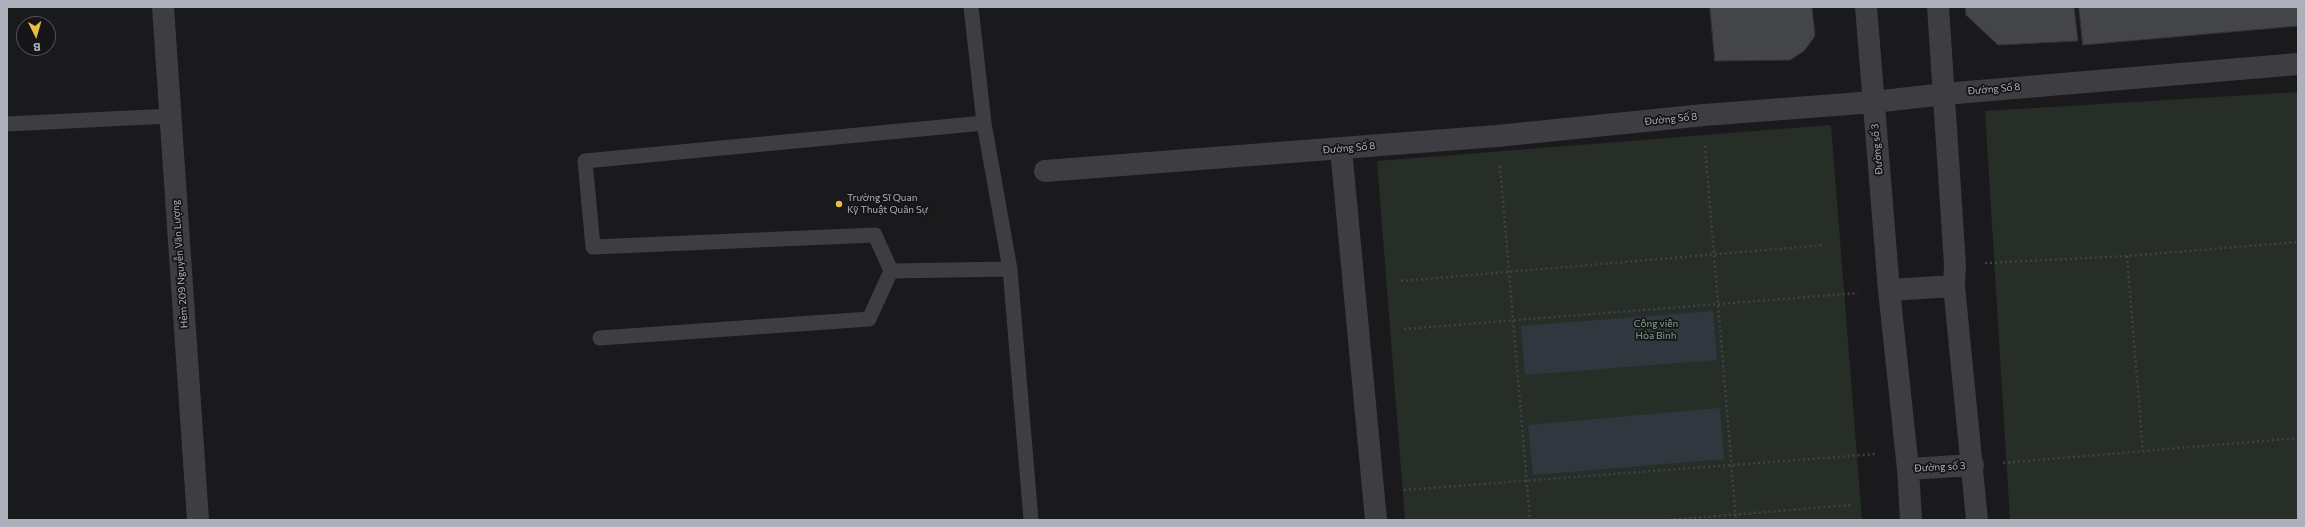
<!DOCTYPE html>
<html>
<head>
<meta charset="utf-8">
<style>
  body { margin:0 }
  #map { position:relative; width:2305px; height:527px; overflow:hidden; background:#1a1a1c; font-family:Commissioner,sans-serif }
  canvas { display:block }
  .frame { position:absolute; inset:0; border:8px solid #adb0ba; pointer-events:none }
  .north { position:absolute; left:16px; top:16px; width:40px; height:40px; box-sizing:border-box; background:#151517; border:1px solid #525358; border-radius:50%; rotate:175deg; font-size:11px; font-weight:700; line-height:16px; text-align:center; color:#adb0ba }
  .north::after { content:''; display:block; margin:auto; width:14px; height:18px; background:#e6bb48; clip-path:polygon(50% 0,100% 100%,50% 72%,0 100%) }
</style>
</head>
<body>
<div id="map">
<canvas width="2305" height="527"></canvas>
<div class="frame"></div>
<div class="north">B</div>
</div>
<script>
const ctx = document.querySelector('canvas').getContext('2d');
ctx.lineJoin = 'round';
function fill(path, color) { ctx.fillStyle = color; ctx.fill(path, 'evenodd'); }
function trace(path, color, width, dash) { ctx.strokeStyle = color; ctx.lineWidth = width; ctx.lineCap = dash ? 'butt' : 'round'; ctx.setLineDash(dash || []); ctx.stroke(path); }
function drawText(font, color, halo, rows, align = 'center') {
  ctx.font = font + ' Commissioner,sans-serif'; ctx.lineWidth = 3.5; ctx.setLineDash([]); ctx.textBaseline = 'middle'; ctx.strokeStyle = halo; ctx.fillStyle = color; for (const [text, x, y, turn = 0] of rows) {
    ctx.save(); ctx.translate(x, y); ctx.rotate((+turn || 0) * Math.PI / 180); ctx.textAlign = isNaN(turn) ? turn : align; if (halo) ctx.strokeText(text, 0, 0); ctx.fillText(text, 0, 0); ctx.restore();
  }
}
fill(new Path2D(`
  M 2298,92 L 2298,520 L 2010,520 L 1985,111 Z
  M 1831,125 L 1862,520 L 1405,520 L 1377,161 Z`), '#262e27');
fill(new Path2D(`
  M 1713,311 L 1717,360 L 1525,375 L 1521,326 Z
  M 1720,408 L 1724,459 L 1533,475 L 1528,425 Z`), '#30373f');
const building = new Path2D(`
  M 1710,7 L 1812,7 L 1815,36 L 1804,51 L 1790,60 L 1715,61 Z
  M 1966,7 L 2074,7 L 2078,41 L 1998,45 L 1966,15 Z
  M 2079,7 L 2298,7 L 2298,26 L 2083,45 Z`);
fill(building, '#444548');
trace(building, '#343437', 1);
trace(new Path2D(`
  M 1705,146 L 1736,520
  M 1500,166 L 1530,520
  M 2127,256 L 2143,452
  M 1985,263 L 2127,256 L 2298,242
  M 1401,281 L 1825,245
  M 1404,329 L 1858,293
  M 2003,463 L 2298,438
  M 1404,490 L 1876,454
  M 1669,520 L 1851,505`), '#414247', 2.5, [2, 3]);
trace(new Path2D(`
  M 971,7 L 984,123 L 1010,269 L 1031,520
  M 7,124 L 170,116
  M 891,271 L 1010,269
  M 600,338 L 869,319 L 891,271 L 875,235 L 593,247 L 585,161 L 984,123`), '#3d3d42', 15);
trace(new Path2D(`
  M 163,7 L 198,520
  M 1866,7 L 1889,290 L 1908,469 L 1911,520
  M 1938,7 L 1955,265 L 1954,286 L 1977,520
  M 1341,149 L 1376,520
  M 1045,171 L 1497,136 L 1704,115 L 1874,102 L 1944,94 L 2298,64
  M 1889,290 L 1954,286
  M 1908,469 L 1973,465`), '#3d3d42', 22);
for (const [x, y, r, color] of [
  [839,204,4,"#e6bb48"]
]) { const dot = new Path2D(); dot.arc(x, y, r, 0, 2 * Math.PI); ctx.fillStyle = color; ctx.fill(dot); trace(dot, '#151517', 1.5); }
drawText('10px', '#adb0ba', '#151517', [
  ["Đường Số 8",1994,89,-5],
  ["Đường Số 8",1671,119,-6],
  ["Đường Số 8",1349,148,-5],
  ["Đường số 3",1877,149,-95],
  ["Hẻm 209 Nguyễn Văn Lượng",180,264,-94],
  ["Đường số 3",1940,467,-3]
]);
drawText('10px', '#adb0ba', '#151517', [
  ["Trường Sĩ Quan",847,198],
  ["Kỹ Thuật Quân Sự",847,210]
], 'left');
drawText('10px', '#86a48a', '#151517', [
  ["Công viên",1656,324],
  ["Hòa Bình",1656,336]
]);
</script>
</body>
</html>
